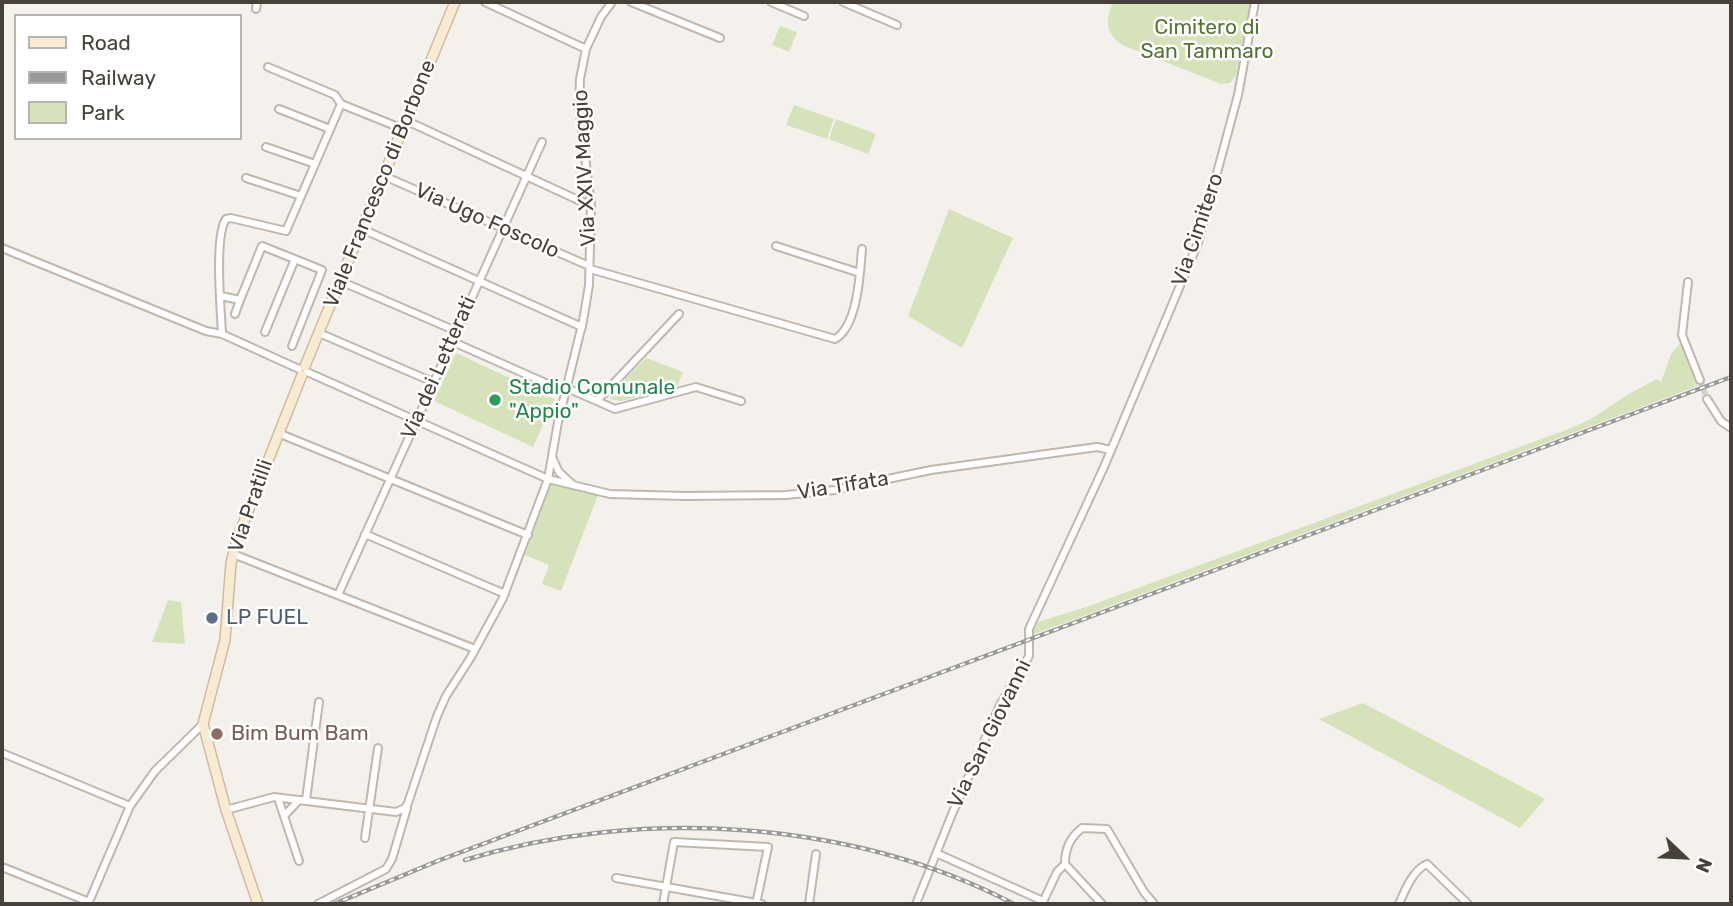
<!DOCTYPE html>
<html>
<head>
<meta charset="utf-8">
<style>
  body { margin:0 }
  #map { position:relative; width:1733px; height:906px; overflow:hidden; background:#f4f1ec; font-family:Rubik,sans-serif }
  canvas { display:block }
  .frame { position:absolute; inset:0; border:4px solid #48413a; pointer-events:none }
  .legend { position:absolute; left:14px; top:14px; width:228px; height:126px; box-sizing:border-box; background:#fff; border:2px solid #b6b3b0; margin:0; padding:9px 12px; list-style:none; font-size:21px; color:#48413a }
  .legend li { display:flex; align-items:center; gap:14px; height:35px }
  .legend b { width:35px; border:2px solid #b6b3b0 }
  .north { position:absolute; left:1649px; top:822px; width:70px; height:70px; -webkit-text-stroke:5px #fff; paint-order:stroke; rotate:113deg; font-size:19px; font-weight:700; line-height:28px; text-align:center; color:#48413a }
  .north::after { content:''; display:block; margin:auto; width:24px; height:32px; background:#48413a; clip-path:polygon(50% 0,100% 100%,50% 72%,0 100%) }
</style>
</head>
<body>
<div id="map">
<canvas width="1733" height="906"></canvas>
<div class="frame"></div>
<ul class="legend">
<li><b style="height:9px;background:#f9ead2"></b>Road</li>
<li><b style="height:9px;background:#999"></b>Railway</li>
<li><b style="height:19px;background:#d6e3ba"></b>Park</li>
</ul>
<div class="north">N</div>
</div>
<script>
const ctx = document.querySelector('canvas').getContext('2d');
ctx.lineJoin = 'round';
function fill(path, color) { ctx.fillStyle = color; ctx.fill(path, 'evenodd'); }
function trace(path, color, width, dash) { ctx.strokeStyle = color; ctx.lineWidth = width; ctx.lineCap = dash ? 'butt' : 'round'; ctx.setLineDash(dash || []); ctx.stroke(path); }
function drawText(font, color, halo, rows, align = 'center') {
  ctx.font = font + ' Rubik,sans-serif'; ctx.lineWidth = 5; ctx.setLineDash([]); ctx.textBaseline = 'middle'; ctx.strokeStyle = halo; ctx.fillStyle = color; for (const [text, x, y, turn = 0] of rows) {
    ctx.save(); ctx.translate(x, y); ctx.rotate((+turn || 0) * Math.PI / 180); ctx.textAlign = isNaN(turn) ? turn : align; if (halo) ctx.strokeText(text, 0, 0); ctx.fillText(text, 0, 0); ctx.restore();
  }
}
fill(new Path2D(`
  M 1113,2 L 1251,2 L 1236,75 L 1230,83 L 1221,84 L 1122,45 C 1104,31 1106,21 1113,2 Z
  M 780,26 L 797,32 L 789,52 L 772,45 Z
  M 794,105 L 834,119 L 827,139 L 786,125 Z
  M 836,119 L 876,134 L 868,154 L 829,139 Z
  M 949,209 L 1013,238 L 962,348 L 908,316 Z
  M 1682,341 L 1698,386 L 1032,635 L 1038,622 L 1089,606 L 1571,428 L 1591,419 L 1627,395 L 1657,379 L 1661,382 L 1671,354 Z
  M 456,353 L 555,399 L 533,447 L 434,401 Z
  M 646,358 L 683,372 L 677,387 L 621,401 L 610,399 L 611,393 Z
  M 551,484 L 598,495 L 561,591 L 542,584 L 549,565 L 525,555 Z
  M 168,600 L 181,602 L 185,644 L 152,642 Z
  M 1363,703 L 1545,799 L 1520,828 L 1319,719 Z`), '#d6e3ba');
trace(new Path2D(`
  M 1700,380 L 1707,399`), '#d2cec8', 6, [6, 3]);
const street = new Path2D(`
  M 485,2 L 586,49
  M 631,2 L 720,38
  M 771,2 L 804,16
  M 843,2 L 897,25
  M 256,9 L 257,2
  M 268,67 L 335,95 L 341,104
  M 279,109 L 330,129
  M 407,121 L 591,206
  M 266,147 L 315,164
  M 384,176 L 589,266
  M 246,178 L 301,196
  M 362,229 L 582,327
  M 776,246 L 860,273
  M 2,248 L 206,331 L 222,334 L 299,369
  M 590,269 L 835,339 C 858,326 860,273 862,249
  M 340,281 L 456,331
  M 1688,282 L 1682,335 L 1700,380
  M 221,296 L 240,300 L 262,246 L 322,270 L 292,346
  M 235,314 L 240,300
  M 265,332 L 295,259
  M 319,333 L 433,382
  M 222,334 C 221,310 214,236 226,219 L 231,218 L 286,231 L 341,104 L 403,129
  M 451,341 L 566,392
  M 307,372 L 548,479 L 610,494 L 685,496 L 786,495 L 835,490 L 931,470 L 1097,447 L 1111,450
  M 567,388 L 615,409 L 696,387 L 741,401
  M 1707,399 L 1721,421 L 1731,428
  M 597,401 L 679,314
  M 278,433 L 528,535
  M 552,457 L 559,472 L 572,484
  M 365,534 L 505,594
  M 233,554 L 475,649
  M 338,595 L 542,142
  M 2,753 L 130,806
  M 278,798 L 299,861
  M 306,800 L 319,702
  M 226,810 L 274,797 L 396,812 L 405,808 L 408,803 L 437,716 L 446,696 L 471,657 L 503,598 L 548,479 L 558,422 L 583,321 L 589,285 L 591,206 L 579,106 L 580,79 L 586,49 L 601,17 L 612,2
  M 284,816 L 299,800
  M 365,838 L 378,748
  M 936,853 L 1043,901
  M 1065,864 C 1065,848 1070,838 1082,828 L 1107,829 L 1144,892 L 1154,904
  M 2,867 L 89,902
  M 616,878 L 762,904
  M 1043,902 L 1057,872 L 1065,864 L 1102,904
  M 88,904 L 130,806 L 155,771 L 203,724
  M 318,904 L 386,869 L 392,859 L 407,808
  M 663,904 L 674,842 L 768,847 L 756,904
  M 809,904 L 816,854
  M 916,904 L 952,814 L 1000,705 L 1029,656 L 1029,629 L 1104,467 L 1198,243 L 1238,95 L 1255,2
  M 1399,904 C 1405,890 1413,870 1427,864 L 1468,904`);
const secondary = new Path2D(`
  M 305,366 L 455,2
  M 258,904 L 226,810 L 203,724 L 225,640 L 231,563 L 237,539 L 302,375`);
trace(street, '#bfb7b0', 10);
trace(secondary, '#cebca1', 12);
trace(street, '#fff', 6);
trace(secondary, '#f9ead2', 9);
const rail = new Path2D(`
  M 465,860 C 639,807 851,819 1014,904
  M 334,904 L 440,860 L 1731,377`);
trace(rail, '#999', 4.5);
trace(rail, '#fff', 2, [5]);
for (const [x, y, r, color] of [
  [495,400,7,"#2e9e5b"],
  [212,618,7,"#5c6f8a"],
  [217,734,7,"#8d6e63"]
]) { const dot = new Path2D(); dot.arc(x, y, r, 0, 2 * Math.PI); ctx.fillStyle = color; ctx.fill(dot); trace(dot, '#fff', 2.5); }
drawText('21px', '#557334', '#fff', [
  ["Cimitero di",1207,28],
  ["San Tammaro",1207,52]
]);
drawText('21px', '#48413a', '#fff', [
  ["Via XXIV Maggio",585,168,-93],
  ["Viale Francesco di Borbone",380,184,-68],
  ["Via Ugo Foscolo",487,221,24],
  ["Via Cimitero",1198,230,-71],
  ["Via dei Letterati",439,368,-66],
  ["Via Tifata",843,486,-9],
  ["Via Pratilli",251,506,-71],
  ["Via San Giovanni",990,734,-64]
]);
drawText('21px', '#27864d', '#fff', [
  ["Stadio Comunale",509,388],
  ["\"Appio\"",509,412]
], 'left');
drawText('21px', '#4e5e75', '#fff', [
  ["LP FUEL",226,618]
], 'left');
drawText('21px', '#785e54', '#fff', [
  ["Bim Bum Bam",231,734]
], 'left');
</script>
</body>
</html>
